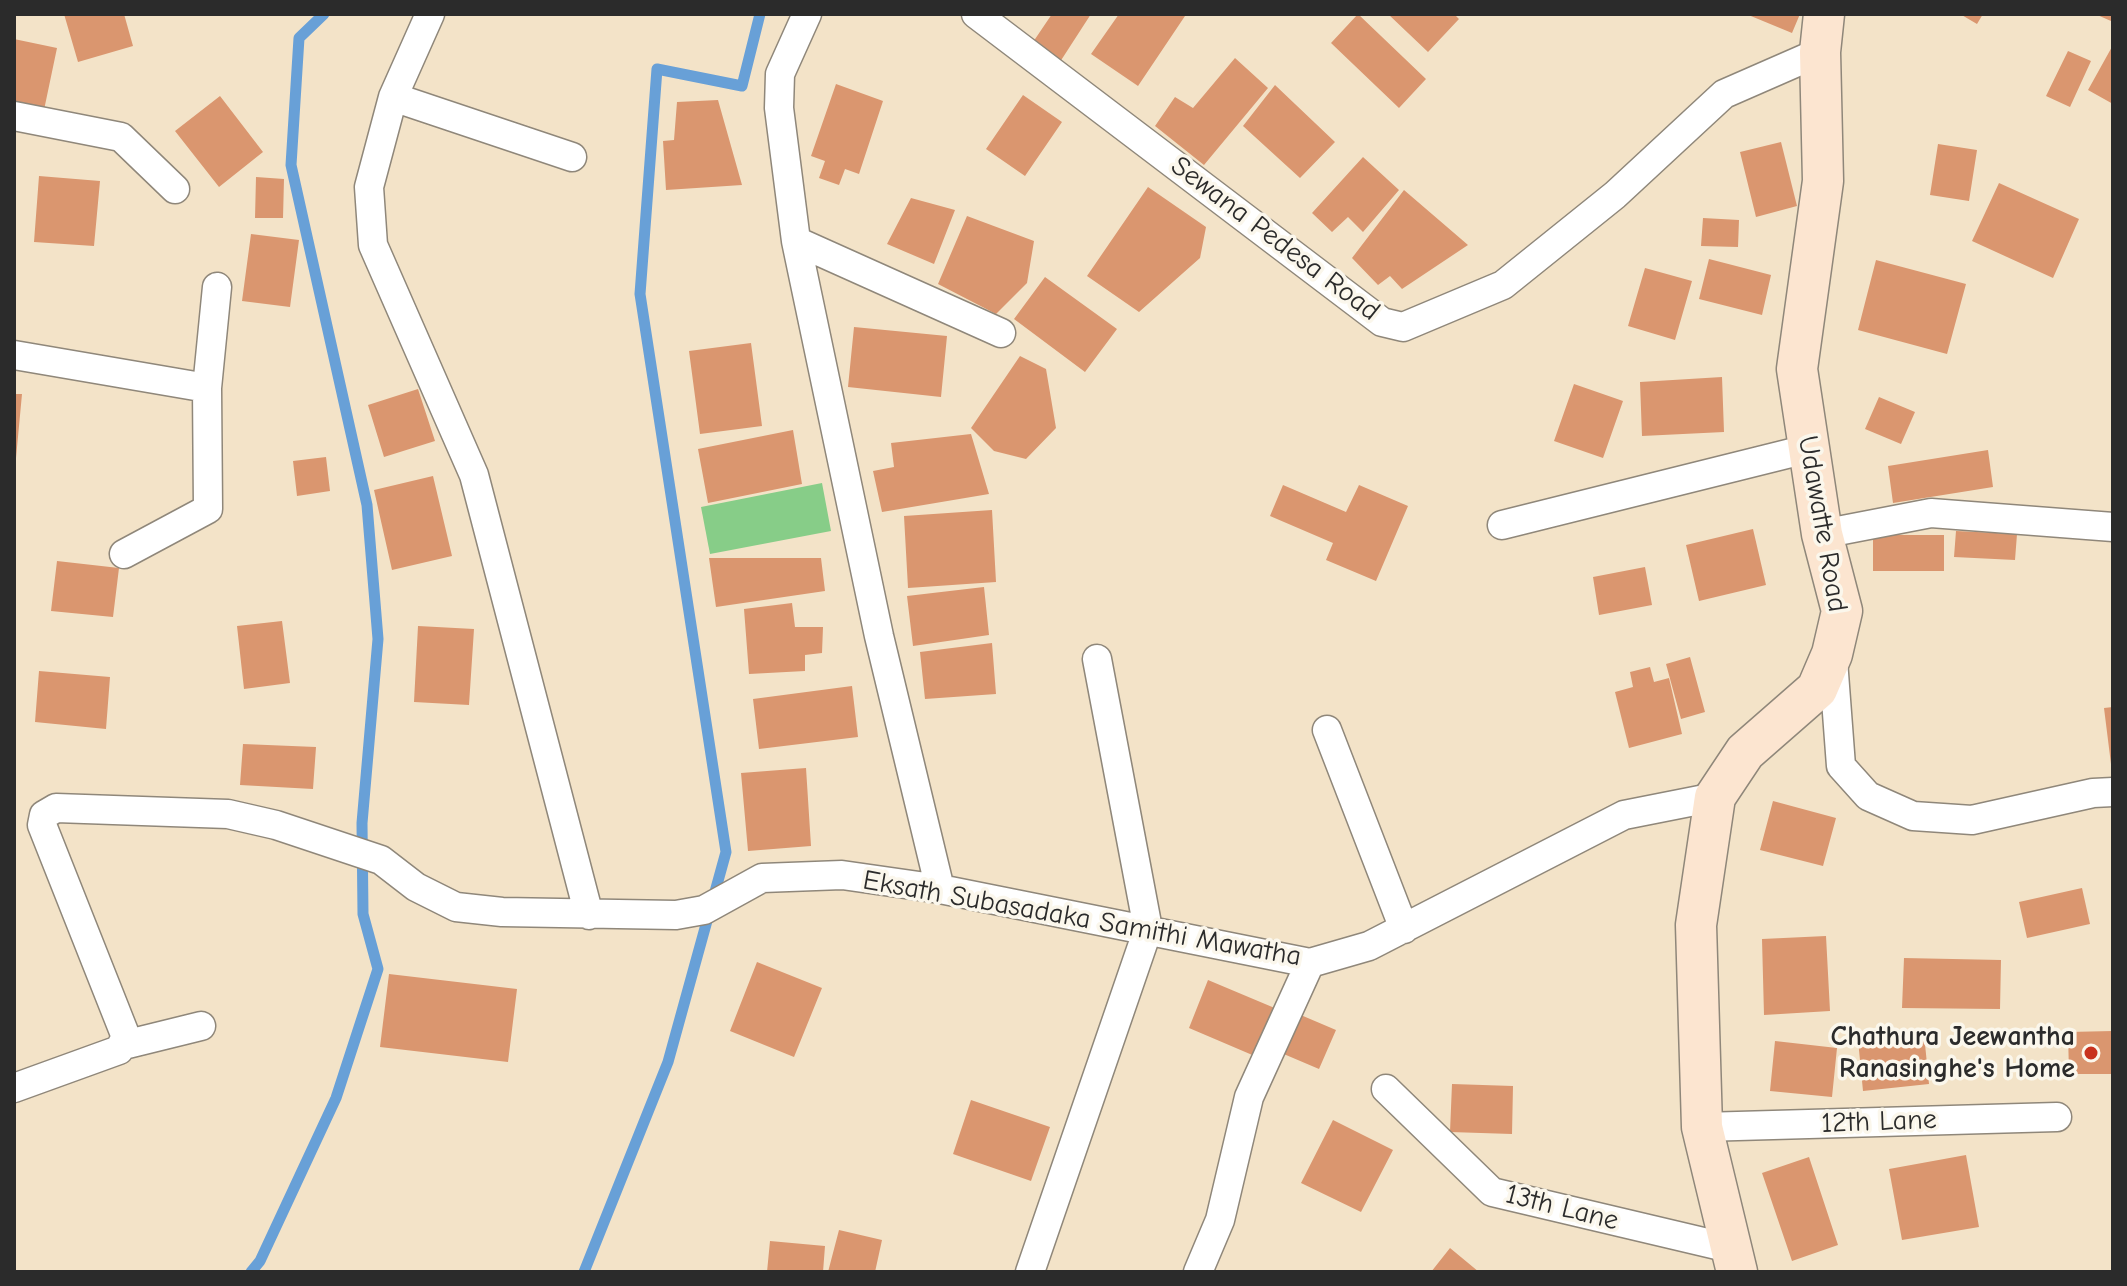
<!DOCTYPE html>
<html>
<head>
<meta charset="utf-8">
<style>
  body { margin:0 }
  #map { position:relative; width:2127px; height:1286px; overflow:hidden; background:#f3e3c8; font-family:"Comic Neue",sans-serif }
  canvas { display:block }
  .frame { position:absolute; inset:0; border:16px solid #2b2b2b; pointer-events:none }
</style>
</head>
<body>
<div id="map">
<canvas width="2127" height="1286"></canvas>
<div class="frame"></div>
</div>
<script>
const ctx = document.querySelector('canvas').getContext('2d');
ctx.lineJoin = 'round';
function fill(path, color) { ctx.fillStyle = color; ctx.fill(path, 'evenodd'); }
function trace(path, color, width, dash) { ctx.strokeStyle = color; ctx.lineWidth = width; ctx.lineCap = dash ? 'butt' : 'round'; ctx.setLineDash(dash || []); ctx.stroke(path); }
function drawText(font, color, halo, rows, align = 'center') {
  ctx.font = font + ' "Comic Neue",sans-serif'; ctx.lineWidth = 7; ctx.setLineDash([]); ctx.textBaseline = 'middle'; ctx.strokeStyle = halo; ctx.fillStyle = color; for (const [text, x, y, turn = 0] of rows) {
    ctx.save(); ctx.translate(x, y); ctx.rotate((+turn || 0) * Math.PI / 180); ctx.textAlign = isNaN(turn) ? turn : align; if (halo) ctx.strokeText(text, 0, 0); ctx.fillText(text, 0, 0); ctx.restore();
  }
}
fill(new Path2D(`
  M 822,483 L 831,531 L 710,554 L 701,507 Z`), '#87cd88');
trace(new Path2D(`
  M 251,1272 L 260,1261 L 336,1098 L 378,969 L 363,914 L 362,823 L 378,639 L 367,505 L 291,165 L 299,38 L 324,14
  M 584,1272 L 668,1062 L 726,852 L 640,294 L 657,69 L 742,86 L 760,14`), '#68a0d7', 11);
fill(new Path2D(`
  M 64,14 L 124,14 L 133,46 L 78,62 Z
  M 1052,14 L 1091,14 L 1058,65 L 1029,48 Z
  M 1119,14 L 1185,16 L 1138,86 L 1091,54 Z
  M 1358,14 L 1426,79 L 1399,108 L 1331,43 Z
  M 1388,14 L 1454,14 L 1459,19 L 1428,52 Z
  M 1746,14 L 1800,14 L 1792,33 Z
  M 1960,14 L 1983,14 L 1977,24 Z
  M 2095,14 L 2113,14 L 2113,16 L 2111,21 Z
  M 14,39 L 57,48 L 44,110 L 14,104 Z
  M 2113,45 L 2113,104 L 2088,90 Z
  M 2068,51 L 2091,61 L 2070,107 L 2046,96 Z
  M 1235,58 L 1268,88 L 1204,165 L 1155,126 L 1175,97 L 1193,108 Z
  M 836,84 L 883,101 L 859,174 L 845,169 L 839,185 L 819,178 L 825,161 L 811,156 Z
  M 1275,85 L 1335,142 L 1300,178 L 1243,126 Z
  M 1023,95 L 1062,122 L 1025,176 L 986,149 Z
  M 220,96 L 263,152 L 219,187 L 175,131 Z
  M 718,100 L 742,185 L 666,190 L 663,141 L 674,140 L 677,102 Z
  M 1781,142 L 1797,206 L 1756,217 L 1740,152 Z
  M 1938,144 L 1977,150 L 1969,201 L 1930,195 Z
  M 1363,157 L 1399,190 L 1363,232 L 1348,217 L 1332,232 L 1312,213 Z
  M 39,176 L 100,181 L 94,246 L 34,242 Z
  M 256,177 L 284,179 L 283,218 L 255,218 Z
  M 1999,183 L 2079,219 L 2053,278 L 1972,241 Z
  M 1148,187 L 1206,227 L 1200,258 L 1139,312 L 1087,276 Z
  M 1404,190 L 1468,245 L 1402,289 L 1390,276 L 1378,285 L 1352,258 Z
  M 911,198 L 955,210 L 934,264 L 887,244 Z
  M 967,216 L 1034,241 L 1027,283 L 996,314 L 938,284 Z
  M 1703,218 L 1739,220 L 1738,247 L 1701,246 Z
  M 251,234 L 299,240 L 290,307 L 242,301 Z
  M 1709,259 L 1771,275 L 1762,315 L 1699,299 Z
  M 1876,260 L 1966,284 L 1947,354 L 1858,330 Z
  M 1645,268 L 1692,281 L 1675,340 L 1628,326 Z
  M 1045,277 L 1117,329 L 1085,372 L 1014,319 Z
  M 854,327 L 947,336 L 941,397 L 848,387 Z
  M 751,343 L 762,426 L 700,434 L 689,351 Z
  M 1020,356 L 1046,369 L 1056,428 L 1026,459 L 994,451 L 971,428 Z
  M 1722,377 L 1724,432 L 1642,436 L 1640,382 Z
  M 1574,384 L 1623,401 L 1603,458 L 1554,441 Z
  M 418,389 L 435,441 L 384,457 L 368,405 Z
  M 14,394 L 22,394 L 16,458 L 14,458 Z
  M 1879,397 L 1915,412 L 1901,444 L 1865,429 Z
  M 793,430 L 802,484 L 708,503 L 698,449 Z
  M 971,434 L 989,494 L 882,512 L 873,471 L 894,467 L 891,443 Z
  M 1988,450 L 1993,487 L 1893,503 L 1888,466 Z
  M 326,457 L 330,491 L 297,496 L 293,461 Z
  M 433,476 L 452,556 L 392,570 L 374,490 Z
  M 1283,485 L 1346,512 L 1359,485 L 1408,506 L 1376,581 L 1326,560 L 1333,543 L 1270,516 Z
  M 992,510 L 996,582 L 908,588 L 904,516 Z
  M 1753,529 L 1766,585 L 1699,601 L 1686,545 Z
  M 1956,531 L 2017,534 L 2015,560 L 1954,557 Z
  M 1873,535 L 1944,535 L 1944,571 L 1873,571 Z
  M 709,558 L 821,558 L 825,591 L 716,607 Z
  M 57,561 L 119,568 L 113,617 L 51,611 Z
  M 1645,567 L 1652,605 L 1599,615 L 1593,577 Z
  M 984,587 L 989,635 L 913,646 L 907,596 Z
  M 792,603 L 795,627 L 823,627 L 822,653 L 805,655 L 805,671 L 749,674 L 744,609 Z
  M 282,621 L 290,683 L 244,689 L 237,626 Z
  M 418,626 L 474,629 L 469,705 L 414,702 Z
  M 992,643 L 996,694 L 925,699 L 920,652 Z
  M 1690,657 L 1705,712 L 1681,719 L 1666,664 Z
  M 1650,667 L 1654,682 L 1669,678 L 1682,734 L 1629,748 L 1615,692 L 1633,687 L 1630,672 Z
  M 39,671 L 110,677 L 106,729 L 35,722 Z
  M 852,686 L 858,737 L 759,749 L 753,699 Z
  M 2113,707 L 2113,763 L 2111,764 L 2104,708 Z
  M 243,744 L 316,747 L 313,789 L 240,785 Z
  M 806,768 L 811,846 L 748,851 L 741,773 Z
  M 1773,801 L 1836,818 L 1823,866 L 1760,850 Z
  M 2082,888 L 2090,924 L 2027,938 L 2019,902 Z
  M 1826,936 L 1830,1011 L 1764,1015 L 1762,939 Z
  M 1904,958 L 2001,960 L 2000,1009 L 1902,1008 Z
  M 757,962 L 822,988 L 794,1057 L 730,1031 Z
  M 389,974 L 517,989 L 508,1062 L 380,1047 Z
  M 1208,980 L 1277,1009 L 1257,1057 L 1189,1028 Z
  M 1296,1013 L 1336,1030 L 1319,1069 L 1279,1052 Z
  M 2113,1031 L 2113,1074 L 2069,1074 L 2068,1032 Z
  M 1924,1034 L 1929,1084 L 1863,1091 L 1858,1040 Z
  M 1775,1041 L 1837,1048 L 1832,1097 L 1770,1091 Z
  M 1452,1084 L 1513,1086 L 1512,1134 L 1450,1132 Z
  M 971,1100 L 1050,1127 L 1031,1181 L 953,1154 Z
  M 1333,1120 L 1393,1150 L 1361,1212 L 1301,1183 Z
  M 1966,1155 L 1979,1227 L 1902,1240 L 1889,1169 Z
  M 1809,1157 L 1838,1245 L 1792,1261 L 1762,1173 Z
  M 839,1230 L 882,1240 L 875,1272 L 828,1272 Z
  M 770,1241 L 825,1246 L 823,1272 L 767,1272 Z
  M 1450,1248 L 1479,1272 L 1431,1272 Z`), '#da966f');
const street = new Path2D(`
  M 430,14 L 393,97 L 369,187 L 373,245 L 474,475 L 589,915
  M 807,14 L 780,74 L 779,108 L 796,241 L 879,636 L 940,889
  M 976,14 L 1382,322 L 1403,327 L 1503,285 L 1615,195 L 1724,94 L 1820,52
  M 393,97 L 572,157
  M 14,116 L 121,137 L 175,189
  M 796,241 L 1001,333
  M 14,355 L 207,388
  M 1502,525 L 1807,449
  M 1822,534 L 1931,513 L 2113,527
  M 124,554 L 208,509 L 207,388 L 217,287
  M 1833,660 L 1841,766 L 1868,796 L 1913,816 L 1972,820 L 2093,793 L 2113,792
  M 1327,730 L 1404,929
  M 124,1045 L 201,1026
  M 14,1088 L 119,1050 L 126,1037 L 42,825 L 44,815 L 56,808 L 228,814 L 276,825 L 381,860 L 416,887 L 456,907 L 502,912 L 676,915 L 704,910 L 762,878 L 842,875 L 940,889 L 1310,963 L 1369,946 L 1624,815 L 1715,797
  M 1386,1089 L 1492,1192 L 1729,1248
  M 1702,1127 L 2057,1117
  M 1030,1272 L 1148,929 L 1097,659
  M 1198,1272 L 1220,1220 L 1249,1097 L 1310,963`);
const secondary = new Path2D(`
  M 1737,1272 L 1702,1127 L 1696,925 L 1715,797 L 1745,752 L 1817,689 L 1832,654 L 1842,611 L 1822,534 L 1797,369 L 1823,181 L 1820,52 L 1824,14`);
trace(street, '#8f877a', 31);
trace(secondary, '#8f877a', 43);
trace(street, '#fff', 28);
trace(secondary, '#fce5d0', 40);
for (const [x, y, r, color] of [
  [2091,1053,8,"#c8321e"]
]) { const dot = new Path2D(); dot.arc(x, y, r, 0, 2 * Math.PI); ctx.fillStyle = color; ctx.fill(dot); trace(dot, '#fbf7ec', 3); }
drawText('28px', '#2b2b2b', '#fbf7ec', [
  ["Sewana Pedesa Road",1275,239,37],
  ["Udawatte Road",1822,524,80],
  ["Eksath Subasadaka Samithi Mawatha",1082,919,10],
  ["12th Lane",1879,1122,-2],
  ["13th Lane",1562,1208,14]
]);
drawText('bold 28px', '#2b2b2b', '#fbf7ec', [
  ["Chathura Jeewantha",2075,1037],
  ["Ranasinghe's Home",2075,1069]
], 'right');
</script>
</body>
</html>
